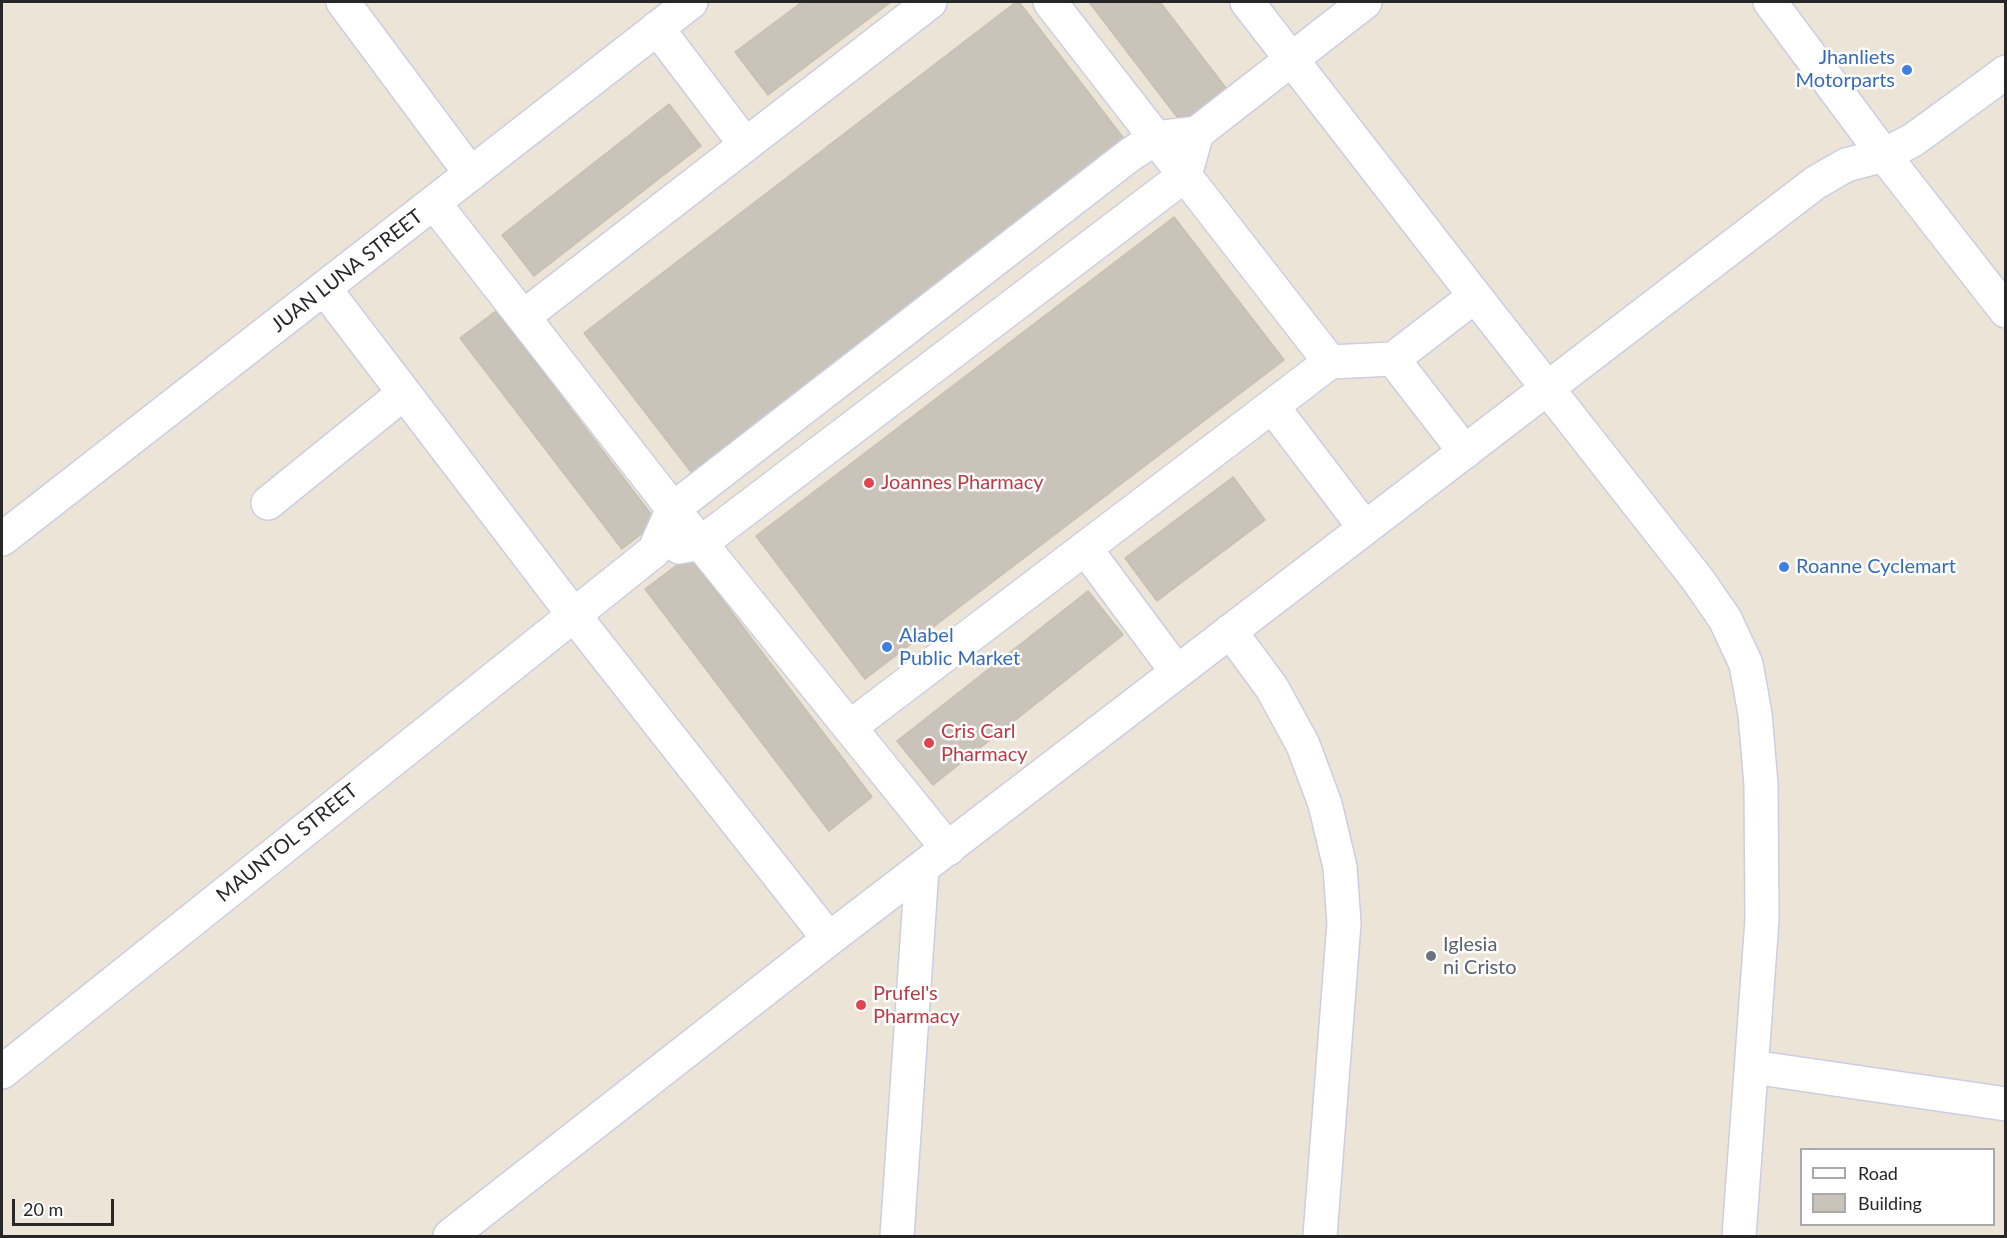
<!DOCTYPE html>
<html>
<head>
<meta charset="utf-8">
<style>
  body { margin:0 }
  #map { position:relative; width:2007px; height:1238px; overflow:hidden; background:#ece4d6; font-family:Lato,sans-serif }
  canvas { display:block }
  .frame { position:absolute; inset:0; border:3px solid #272727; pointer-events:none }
  .legend { position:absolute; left:1800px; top:1148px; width:195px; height:78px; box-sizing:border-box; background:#fff; border:2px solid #a9a9a9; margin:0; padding:8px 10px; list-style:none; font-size:18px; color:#272727 }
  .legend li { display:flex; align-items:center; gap:12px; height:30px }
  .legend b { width:30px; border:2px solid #a9a9a9 }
  .scale { position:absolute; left:12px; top:1199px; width:102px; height:27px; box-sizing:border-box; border:3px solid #272727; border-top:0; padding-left:8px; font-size:18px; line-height:21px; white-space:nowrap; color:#272727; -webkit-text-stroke:4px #fff; paint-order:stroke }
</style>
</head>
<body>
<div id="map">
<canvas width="2007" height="1238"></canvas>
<div class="frame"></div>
<ul class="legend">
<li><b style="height:8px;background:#fff"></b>Road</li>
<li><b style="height:16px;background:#c9c3b9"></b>Building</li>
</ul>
<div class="scale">20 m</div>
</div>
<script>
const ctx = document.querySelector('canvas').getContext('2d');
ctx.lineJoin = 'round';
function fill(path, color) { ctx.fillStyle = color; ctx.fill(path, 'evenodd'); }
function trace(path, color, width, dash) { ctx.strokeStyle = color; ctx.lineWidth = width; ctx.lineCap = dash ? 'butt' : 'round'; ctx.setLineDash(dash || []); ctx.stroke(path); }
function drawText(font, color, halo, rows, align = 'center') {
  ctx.font = font + ' Lato,sans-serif'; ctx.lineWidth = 5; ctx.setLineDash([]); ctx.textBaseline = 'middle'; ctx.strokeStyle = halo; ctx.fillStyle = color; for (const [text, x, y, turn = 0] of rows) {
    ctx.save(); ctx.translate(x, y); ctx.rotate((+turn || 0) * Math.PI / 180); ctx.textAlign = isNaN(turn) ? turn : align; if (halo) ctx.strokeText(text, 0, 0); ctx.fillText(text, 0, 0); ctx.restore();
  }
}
const building = new Path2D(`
  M 802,2 L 891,2 L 768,95 L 735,52 Z
  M 1016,2 L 1019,2 L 1128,144 L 695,477 L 584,333 Z
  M 1089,2 L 1160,2 L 1229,92 L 1184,126 Z
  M 669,104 L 701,146 L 534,276 L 502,235 Z
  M 1174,217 L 1284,360 L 865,679 L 756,536 Z
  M 496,311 L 657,522 L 622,549 L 460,338 Z
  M 1233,477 L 1265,520 L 1157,601 L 1125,558 Z
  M 689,556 L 872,797 L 829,831 L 645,589 Z
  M 1088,591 L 1123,635 L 933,785 L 897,741 Z`);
fill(building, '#c9c3b9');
trace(building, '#c6c0b0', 1.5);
const minor = new Path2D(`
  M 343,2 L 471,174
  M 1050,2 L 1330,362
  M 1247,2 L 1475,296 L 1698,580 L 1725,619 L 1746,664 L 1755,714 L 1761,785 L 1762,920 L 1739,1236
  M 1770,2 L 1884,155 L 2006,311
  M 657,28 L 745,144
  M 434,203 L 673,509 L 948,849
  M 324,288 L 573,614 L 829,939
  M 523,317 L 930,2
  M 1393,359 L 1465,452
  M 1272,406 L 1365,528
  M 268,503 L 404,393
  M 2,539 L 691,2
  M 679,547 L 701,543 L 1185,175 L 1197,133
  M 1085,548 L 1177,672
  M 1230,631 L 1272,688 L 1303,745 L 1325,804 L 1340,867 L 1344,923 L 1320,1236
  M 850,727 L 1330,362 L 1393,359 L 1475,296
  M 1752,1067 L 2006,1104
  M 2,1072 L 654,551 L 673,509 L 1131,154 L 1156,138 L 1197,133 L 1365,2
  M 450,1236 L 829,939 L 1815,183 L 1846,165 L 1884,155 L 1913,140 L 2006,72
  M 897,1236 L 922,868`);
trace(minor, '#cbcee2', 36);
trace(minor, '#fff', 33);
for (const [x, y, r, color] of [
  [1907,70,6,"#3f7fe0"],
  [869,483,6,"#e0444e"],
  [1784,567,6,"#3f7fe0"],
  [887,647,6,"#3f7fe0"],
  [929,743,6,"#e0444e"],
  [1431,956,6,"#6b7280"],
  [861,1005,6,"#e0444e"]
]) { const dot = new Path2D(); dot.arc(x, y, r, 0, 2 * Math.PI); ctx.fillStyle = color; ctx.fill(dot); trace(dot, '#fff', 2); }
drawText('20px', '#366cbe', '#fff', [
  ["Jhanliets",1895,58,"right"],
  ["Motorparts",1895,81,"right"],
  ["Roanne Cyclemart",1796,567],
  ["Alabel",899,636],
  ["Public Market",899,659]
], 'left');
drawText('20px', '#272727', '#fff', [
  ["JUAN LUNA STREET",347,271,-38],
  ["MAUNTOL STREET",287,843,-39]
]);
drawText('20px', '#be3a42', '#fff', [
  ["Joannes Pharmacy",881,483],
  ["Cris Carl",941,732],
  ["Pharmacy",941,755],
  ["Prufel's",873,994],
  ["Pharmacy",873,1017]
], 'left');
drawText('20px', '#5b616d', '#fff', [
  ["Iglesia",1443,945],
  ["ni Cristo",1443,968]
], 'left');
</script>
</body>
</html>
